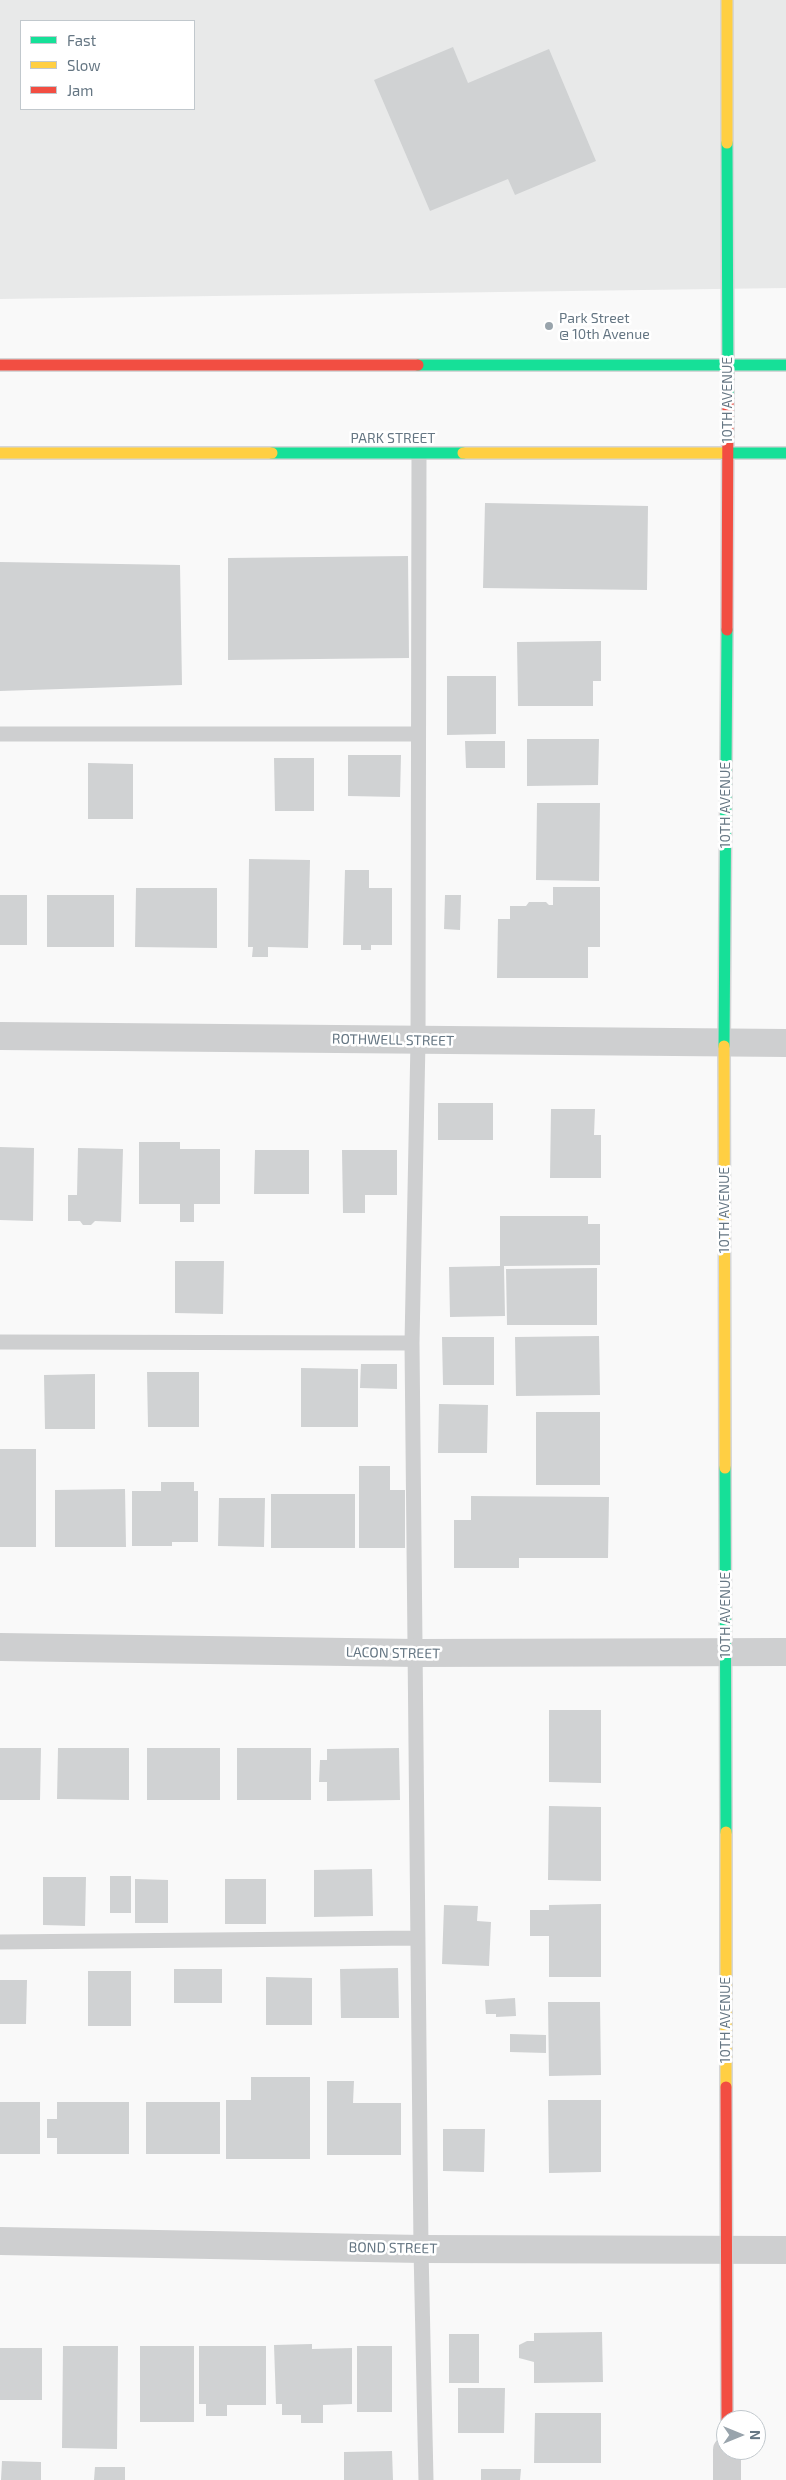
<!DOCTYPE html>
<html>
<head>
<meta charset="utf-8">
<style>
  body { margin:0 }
  #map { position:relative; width:786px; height:2480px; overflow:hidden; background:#f9f9f9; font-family:"Exo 2",sans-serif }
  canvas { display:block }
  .legend { position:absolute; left:20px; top:20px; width:175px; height:90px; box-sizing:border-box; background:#fff; border:1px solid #c1c8cd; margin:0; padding:6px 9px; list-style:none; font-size:15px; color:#657683 }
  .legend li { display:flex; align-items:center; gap:10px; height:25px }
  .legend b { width:25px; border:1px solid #c1c8cd }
  .north { position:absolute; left:716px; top:2410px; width:50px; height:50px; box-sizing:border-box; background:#fff; border:1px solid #c1c8cd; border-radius:50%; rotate:90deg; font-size:14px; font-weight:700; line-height:20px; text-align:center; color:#657683 }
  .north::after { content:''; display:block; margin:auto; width:18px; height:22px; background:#99a4ac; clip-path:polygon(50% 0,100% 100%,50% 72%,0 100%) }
</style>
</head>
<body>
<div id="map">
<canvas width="786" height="2480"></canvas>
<ul class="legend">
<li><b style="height:6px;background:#16e098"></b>Fast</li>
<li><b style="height:6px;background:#ffcf43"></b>Slow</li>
<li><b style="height:6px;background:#f24e42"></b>Jam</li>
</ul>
<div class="north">N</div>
</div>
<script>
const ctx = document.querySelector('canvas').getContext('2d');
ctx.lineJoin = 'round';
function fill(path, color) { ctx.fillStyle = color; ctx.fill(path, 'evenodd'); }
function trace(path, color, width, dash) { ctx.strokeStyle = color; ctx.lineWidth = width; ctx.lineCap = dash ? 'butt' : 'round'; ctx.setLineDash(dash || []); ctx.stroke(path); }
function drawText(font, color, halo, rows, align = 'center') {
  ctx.font = font + ' "Exo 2",sans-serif'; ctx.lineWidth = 5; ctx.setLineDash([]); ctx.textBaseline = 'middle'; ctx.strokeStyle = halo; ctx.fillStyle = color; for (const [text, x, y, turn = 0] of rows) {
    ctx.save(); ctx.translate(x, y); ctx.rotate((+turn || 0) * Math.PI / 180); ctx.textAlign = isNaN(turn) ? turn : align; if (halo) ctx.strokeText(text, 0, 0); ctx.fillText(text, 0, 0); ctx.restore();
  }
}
fill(new Path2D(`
  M 0,0 L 786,0 L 786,288 L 0,299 ZM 21,21 L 194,21 L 194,109 L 21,109 Z`), '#e8e9e9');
fill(new Path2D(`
  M 453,47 L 468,83 L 549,49 L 596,161 L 515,195 L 508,179 L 430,211 L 374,80 Z
  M 485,503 L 648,506 L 647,590 L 483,588 Z
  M 408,556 L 409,658 L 228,660 L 228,558 Z
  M 0,562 L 180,565 L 182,685 L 0,691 Z
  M 601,641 L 601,681 L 593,681 L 593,706 L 518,706 L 517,642 Z
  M 447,676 L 496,676 L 496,734 L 447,735 Z
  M 527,739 L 599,739 L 598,785 L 527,786 Z
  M 465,741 L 505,741 L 505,768 L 466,768 Z
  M 348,755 L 401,755 L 400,797 L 348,796 Z
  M 274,758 L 314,758 L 314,811 L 275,811 Z
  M 88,763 L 133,764 L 133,819 L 88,819 Z
  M 537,803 L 600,803 L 599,881 L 536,880 Z
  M 249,859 L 310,860 L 308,948 L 268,947 L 268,957 L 252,957 L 253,947 L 248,947 Z
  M 345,870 L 369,870 L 369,888 L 392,888 L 392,945 L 371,945 L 371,950 L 361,950 L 361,945 L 343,945 Z
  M 553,887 L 600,887 L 600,947 L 588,947 L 588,978 L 497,978 L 498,919 L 510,919 L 510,906 L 526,906 L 529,902 L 546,902 L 549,905 L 553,905 Z
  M 136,888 L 217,888 L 217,948 L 135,947 Z
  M 0,895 L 27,895 L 27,945 L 0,945 Z
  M 47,895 L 114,895 L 114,947 L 47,947 Z
  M 445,895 L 461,895 L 460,930 L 444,929 Z
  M 438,1103 L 493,1103 L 493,1140 L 438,1140 Z
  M 551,1109 L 595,1109 L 594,1135 L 601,1135 L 601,1178 L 550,1178 Z
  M 139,1142 L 180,1142 L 180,1149 L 220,1149 L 220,1204 L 194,1204 L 194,1222 L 180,1222 L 180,1204 L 139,1204 Z
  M 0,1147 L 34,1148 L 33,1221 L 0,1220 Z
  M 78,1148 L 123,1149 L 121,1222 L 95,1221 L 91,1225 L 83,1225 L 80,1221 L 68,1221 L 68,1195 L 77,1195 Z
  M 255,1150 L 309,1150 L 309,1194 L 254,1194 Z
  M 342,1150 L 397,1150 L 397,1195 L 365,1195 L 365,1213 L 343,1213 Z
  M 500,1216 L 588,1216 L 588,1224 L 600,1224 L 600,1265 L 504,1266 L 505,1316 L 450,1317 L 449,1267 L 500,1266 Z
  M 175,1261 L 224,1261 L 223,1314 L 175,1313 Z
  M 597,1268 L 597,1325 L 507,1325 L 506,1269 Z
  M 599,1336 L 600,1395 L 516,1396 L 515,1337 Z
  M 442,1337 L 494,1337 L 494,1385 L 443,1385 Z
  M 361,1364 L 397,1364 L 397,1389 L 360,1388 Z
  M 301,1368 L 358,1369 L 358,1427 L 301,1427 Z
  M 147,1372 L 199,1372 L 199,1427 L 148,1427 Z
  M 95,1374 L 95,1429 L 45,1429 L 44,1375 Z
  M 439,1404 L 488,1405 L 487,1453 L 438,1453 Z
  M 536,1412 L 600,1412 L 600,1485 L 536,1485 Z
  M 0,1449 L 36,1449 L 36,1547 L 0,1547 Z
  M 359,1466 L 390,1466 L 390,1490 L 405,1490 L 405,1548 L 359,1548 Z
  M 161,1482 L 194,1482 L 194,1491 L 198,1491 L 198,1542 L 172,1542 L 172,1546 L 132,1546 L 132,1491 L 161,1491 Z
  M 125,1489 L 126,1547 L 55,1547 L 55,1490 Z
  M 271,1494 L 355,1494 L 355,1548 L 271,1548 Z
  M 471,1496 L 609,1497 L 608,1558 L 519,1558 L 519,1568 L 454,1568 L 454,1520 L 471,1520 Z
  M 219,1498 L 265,1498 L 264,1547 L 218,1546 Z
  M 549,1710 L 601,1710 L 601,1783 L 549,1782 Z
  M 0,1748 L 41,1748 L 40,1800 L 0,1800 Z
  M 58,1748 L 129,1748 L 129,1800 L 57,1799 Z
  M 147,1748 L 220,1748 L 220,1800 L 147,1800 Z
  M 237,1748 L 311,1748 L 311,1800 L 237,1800 Z
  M 399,1748 L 400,1800 L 327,1801 L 327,1782 L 319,1782 L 320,1760 L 327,1760 L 327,1749 Z
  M 549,1806 L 601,1807 L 601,1881 L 548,1880 Z
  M 372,1869 L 373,1916 L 314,1917 L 314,1870 Z
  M 110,1876 L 131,1876 L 131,1913 L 110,1913 Z
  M 43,1877 L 86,1877 L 85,1926 L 43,1925 Z
  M 135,1879 L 168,1880 L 168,1923 L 135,1923 Z
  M 225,1879 L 266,1879 L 266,1924 L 225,1924 Z
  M 601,1904 L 601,1977 L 549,1977 L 549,1936 L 530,1936 L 530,1910 L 549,1910 L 549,1905 Z
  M 444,1905 L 478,1906 L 477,1921 L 491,1922 L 489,1966 L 442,1964 Z
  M 398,1968 L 399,2018 L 341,2018 L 340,1969 Z
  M 174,1969 L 222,1969 L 222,2003 L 174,2003 Z
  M 88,1971 L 131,1971 L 131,2026 L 88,2026 Z
  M 266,1977 L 312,1978 L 312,2025 L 266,2025 Z
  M 0,1980 L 27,1980 L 26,2024 L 0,2024 Z
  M 515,1998 L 516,2016 L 496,2017 L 496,2014 L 486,2014 L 485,2000 Z
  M 548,2002 L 600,2002 L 601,2075 L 549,2076 Z
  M 510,2034 L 546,2035 L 546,2053 L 510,2052 Z
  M 251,2077 L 310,2077 L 310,2159 L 226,2159 L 226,2100 L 251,2100 Z
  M 327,2081 L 354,2081 L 353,2103 L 401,2103 L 401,2155 L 327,2155 Z
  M 548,2100 L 601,2100 L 601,2172 L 549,2173 Z
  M 0,2102 L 40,2102 L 40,2154 L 0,2154 Z
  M 57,2102 L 129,2102 L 129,2154 L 57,2154 L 57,2138 L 47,2138 L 47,2119 L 57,2119 Z
  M 146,2102 L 220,2102 L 220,2154 L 146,2154 Z
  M 443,2129 L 485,2129 L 484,2172 L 443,2171 Z
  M 602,2332 L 603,2382 L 534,2383 L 534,2362 L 519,2358 L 519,2345 L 527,2341 L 534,2341 L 534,2333 Z
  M 449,2334 L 479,2334 L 479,2383 L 449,2383 Z
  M 312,2344 L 312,2349 L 352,2348 L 352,2404 L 323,2405 L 323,2423 L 301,2423 L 301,2415 L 282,2415 L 282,2404 L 276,2404 L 274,2345 Z
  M 63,2346 L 118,2346 L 117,2449 L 62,2448 Z
  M 140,2346 L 194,2346 L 194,2422 L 140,2422 Z
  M 199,2346 L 266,2346 L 266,2405 L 227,2405 L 227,2416 L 206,2416 L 206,2404 L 199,2404 Z
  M 357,2346 L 392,2346 L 392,2412 L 357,2412 Z
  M 0,2348 L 42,2348 L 42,2400 L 0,2400 Z
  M 458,2388 L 505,2388 L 504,2433 L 458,2433 Z
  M 535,2413 L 601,2413 L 601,2463 L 534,2463 Z
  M 392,2451 L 393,2480 L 344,2480 L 344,2452 Z
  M 2,2461 L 41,2462 L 41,2480 L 1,2480 Z
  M 95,2467 L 125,2467 L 125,2480 L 94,2480 Z
  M 481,2469 L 521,2469 L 520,2480 L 481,2480 Z`), '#d0d2d3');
const fast = new Path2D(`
  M 727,143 L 728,398
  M 418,365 L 786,365
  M 272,453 L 463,453
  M 723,453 L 786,453
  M 724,1046 L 727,630
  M 725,1468 L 726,1832`);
const slow = new Path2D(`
  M 727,0 L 727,143
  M 0,453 L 272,453
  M 463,453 L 723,453
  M 724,1046 L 725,1468
  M 726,1832 L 726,2087`);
const jam = new Path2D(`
  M 0,365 L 418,365
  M 727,630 L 728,398
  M 726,2087 L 727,2420`);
trace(fast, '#d5d6d7', 14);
trace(slow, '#d5d6d7', 14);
trace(jam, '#d5d6d7', 14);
trace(new Path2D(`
  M 419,454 L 418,1041 L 412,1343 L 421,2249 L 426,2480
  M 0,734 L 418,734
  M 0,1342 L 412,1343
  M 0,1942 L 418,1938`), '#cecfd0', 15);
trace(new Path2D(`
  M 0,1036 L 786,1043
  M 0,1647 L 416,1653 L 786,1652
  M 0,2241 L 421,2249 L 786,2250
  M 727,2450 L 727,2480`), '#cecfd0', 28);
trace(fast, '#16e098', 11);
trace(slow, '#ffcf43', 11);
trace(jam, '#f24e42', 11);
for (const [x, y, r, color] of [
  [549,326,5,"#99a4ac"]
]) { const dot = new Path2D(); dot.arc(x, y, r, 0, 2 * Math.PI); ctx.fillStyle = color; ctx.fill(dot); trace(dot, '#fff', 2); }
drawText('14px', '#657683', '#fff', [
  ["Park Street",559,318],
  ["@ 10th Avenue",559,334]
], 'left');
drawText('14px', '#657683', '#fff', [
  ["10TH AVENUE",727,400,-90],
  ["PARK STREET",393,438],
  ["10TH AVENUE",725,805,-90],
  ["ROTHWELL STREET",393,1040,1],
  ["10TH AVENUE",724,1210,-90],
  ["10TH AVENUE",725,1615,-90],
  ["LACON STREET",393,1653,1],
  ["10TH AVENUE",725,2020,-90],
  ["BOND STREET",393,2248,1]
]);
</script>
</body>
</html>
